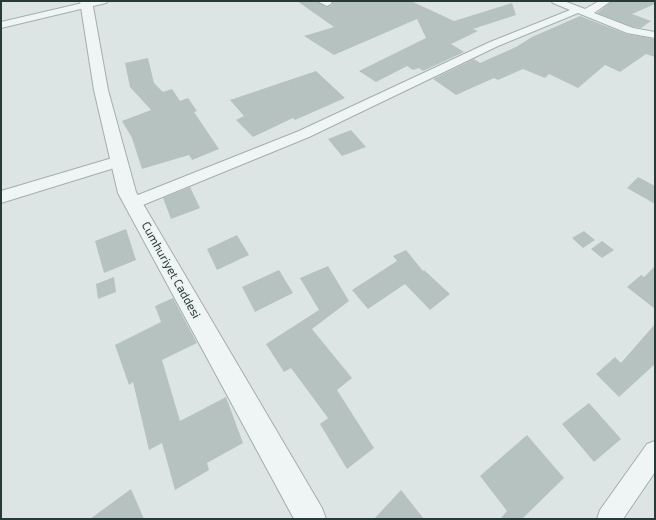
<!DOCTYPE html>
<html>
<head>
<meta charset="utf-8">
<style>
  body { margin:0 }
  #map { position:relative; width:656px; height:520px; overflow:hidden; background:#dde5e4; font-family:"Exo 2",sans-serif }
  canvas { display:block }
  .frame { position:absolute; inset:0; border:2px solid #283a38; pointer-events:none }
</style>
</head>
<body>
<div id="map">
<canvas width="656" height="520"></canvas>
<div class="frame"></div>
</div>
<script>
const ctx = document.querySelector('canvas').getContext('2d');
ctx.lineJoin = 'round';
function fill(path, color) { ctx.fillStyle = color; ctx.fill(path, 'evenodd'); }
function trace(path, color, width, dash) { ctx.strokeStyle = color; ctx.lineWidth = width; ctx.lineCap = dash ? 'butt' : 'round'; ctx.setLineDash(dash || []); ctx.stroke(path); }
function drawText(font, color, halo, rows, align = 'center') {
  ctx.font = font + ' "Exo 2",sans-serif'; ctx.lineWidth = 3; ctx.setLineDash([]); ctx.textBaseline = 'middle'; ctx.strokeStyle = halo; ctx.fillStyle = color; for (const [text, x, y, turn = 0] of rows) {
    ctx.save(); ctx.translate(x, y); ctx.rotate((+turn || 0) * Math.PI / 180); ctx.textAlign = isNaN(turn) ? turn : align; if (halo) ctx.strokeText(text, 0, 0); ctx.fillText(text, 0, 0); ctx.restore();
  }
}
fill(new Path2D(`
  M 297,1 L 316,1 L 326,7 L 333,4 L 332,1 L 411,1 L 454,21 L 512,3 L 516,15 L 473,29 L 478,31 L 451,44 L 464,52 L 423,71 L 419,68 L 413,70 L 407,66 L 376,82 L 359,71 L 426,38 L 417,19 L 334,55 L 304,36 L 334,27 Z
  M 612,1 L 655,1 L 655,4 L 632,14 L 651,21 L 641,28 L 633,27 L 597,13 Z
  M 580,16 L 626,34 L 655,39 L 655,57 L 646,54 L 620,72 L 605,65 L 578,88 L 549,74 L 545,78 L 523,69 L 498,80 L 494,78 L 456,95 L 433,79 L 474,59 L 480,63 L 516,47 L 532,37 Z
  M 148,58 L 154,83 L 163,92 L 172,89 L 180,101 L 188,98 L 197,111 L 194,112 L 219,149 L 192,160 L 189,155 L 142,169 L 132,138 L 122,121 L 151,110 L 130,87 L 125,63 Z
  M 316,71 L 345,98 L 295,120 L 293,118 L 253,137 L 236,120 L 244,116 L 230,100 Z
  M 351,130 L 366,147 L 342,156 L 328,139 Z
  M 638,177 L 655,186 L 655,204 L 627,188 Z
  M 190,187 L 200,208 L 171,219 L 163,198 Z
  M 126,229 L 136,260 L 104,273 L 95,241 Z
  M 584,231 L 595,240 L 583,248 L 572,238 Z
  M 237,235 L 249,255 L 217,270 L 207,249 Z
  M 602,241 L 614,250 L 602,258 L 591,249 Z
  M 406,250 L 423,271 L 424,270 L 450,294 L 430,310 L 405,284 L 368,309 L 352,290 L 397,261 L 393,256 Z
  M 328,266 L 349,301 L 312,329 L 352,378 L 337,390 L 374,448 L 347,469 L 320,424 L 328,418 L 291,368 L 284,372 L 266,344 L 319,310 L 300,278 Z
  M 655,266 L 655,309 L 627,287 L 641,275 L 644,277 Z
  M 279,270 L 293,293 L 255,312 L 242,287 Z
  M 114,277 L 116,292 L 98,299 L 96,284 Z
  M 173,298 L 197,343 L 162,360 L 180,421 L 226,397 L 243,443 L 207,463 L 209,470 L 175,490 L 162,443 L 149,450 L 133,382 L 129,385 L 115,345 L 161,322 L 155,306 Z
  M 655,324 L 655,364 L 619,397 L 596,374 L 615,357 L 621,363 Z
  M 589,403 L 621,439 L 594,462 L 562,424 Z
  M 527,435 L 564,478 L 522,519 L 500,519 L 507,511 L 480,476 Z
  M 131,489 L 144,519 L 90,519 Z
  M 401,490 L 424,519 L 374,519 Z`), '#b5c2c0');
const minor = new Path2D(`
  M 91,1 L 108,1 L 106,3 L 1,28 L 1,22 Z
  M 317,1 L 330,1 L 332,3 L 327,6 Z
  M 551,1 L 564,1 L 585,9 L 599,1 L 611,1 L 594,13 L 633,28 L 655,32 L 655,38 L 627,33 L 578,13 L 498,46 L 309,137 L 138,207 L 133,209 L 128,207 L 125,203 L 128,199 L 299,131 L 490,42 L 570,10 L 553,3 Z
  M 119,156 L 124,157 L 126,161 L 124,165 L 1,203 L 1,191 Z
  M 655,441 L 655,472 L 623,519 L 597,519 L 600,510 L 647,444 Z`);
const tertiary = new Path2D(`
  M 80,1 L 92,1 L 108,90 L 136,192 L 322,508 L 326,519 L 294,519 L 118,193 L 94,90 Z`);
trace(minor, '#a3aead', 2);
trace(tertiary, '#a3aead', 2);
fill(minor, '#eff4f4');
fill(tertiary, '#eff4f4');
drawText('12px', '#283a38', '#ecf3f2', [
  ["Cumhuriyet Caddesi",171,270,61]
]);
</script>
</body>
</html>
